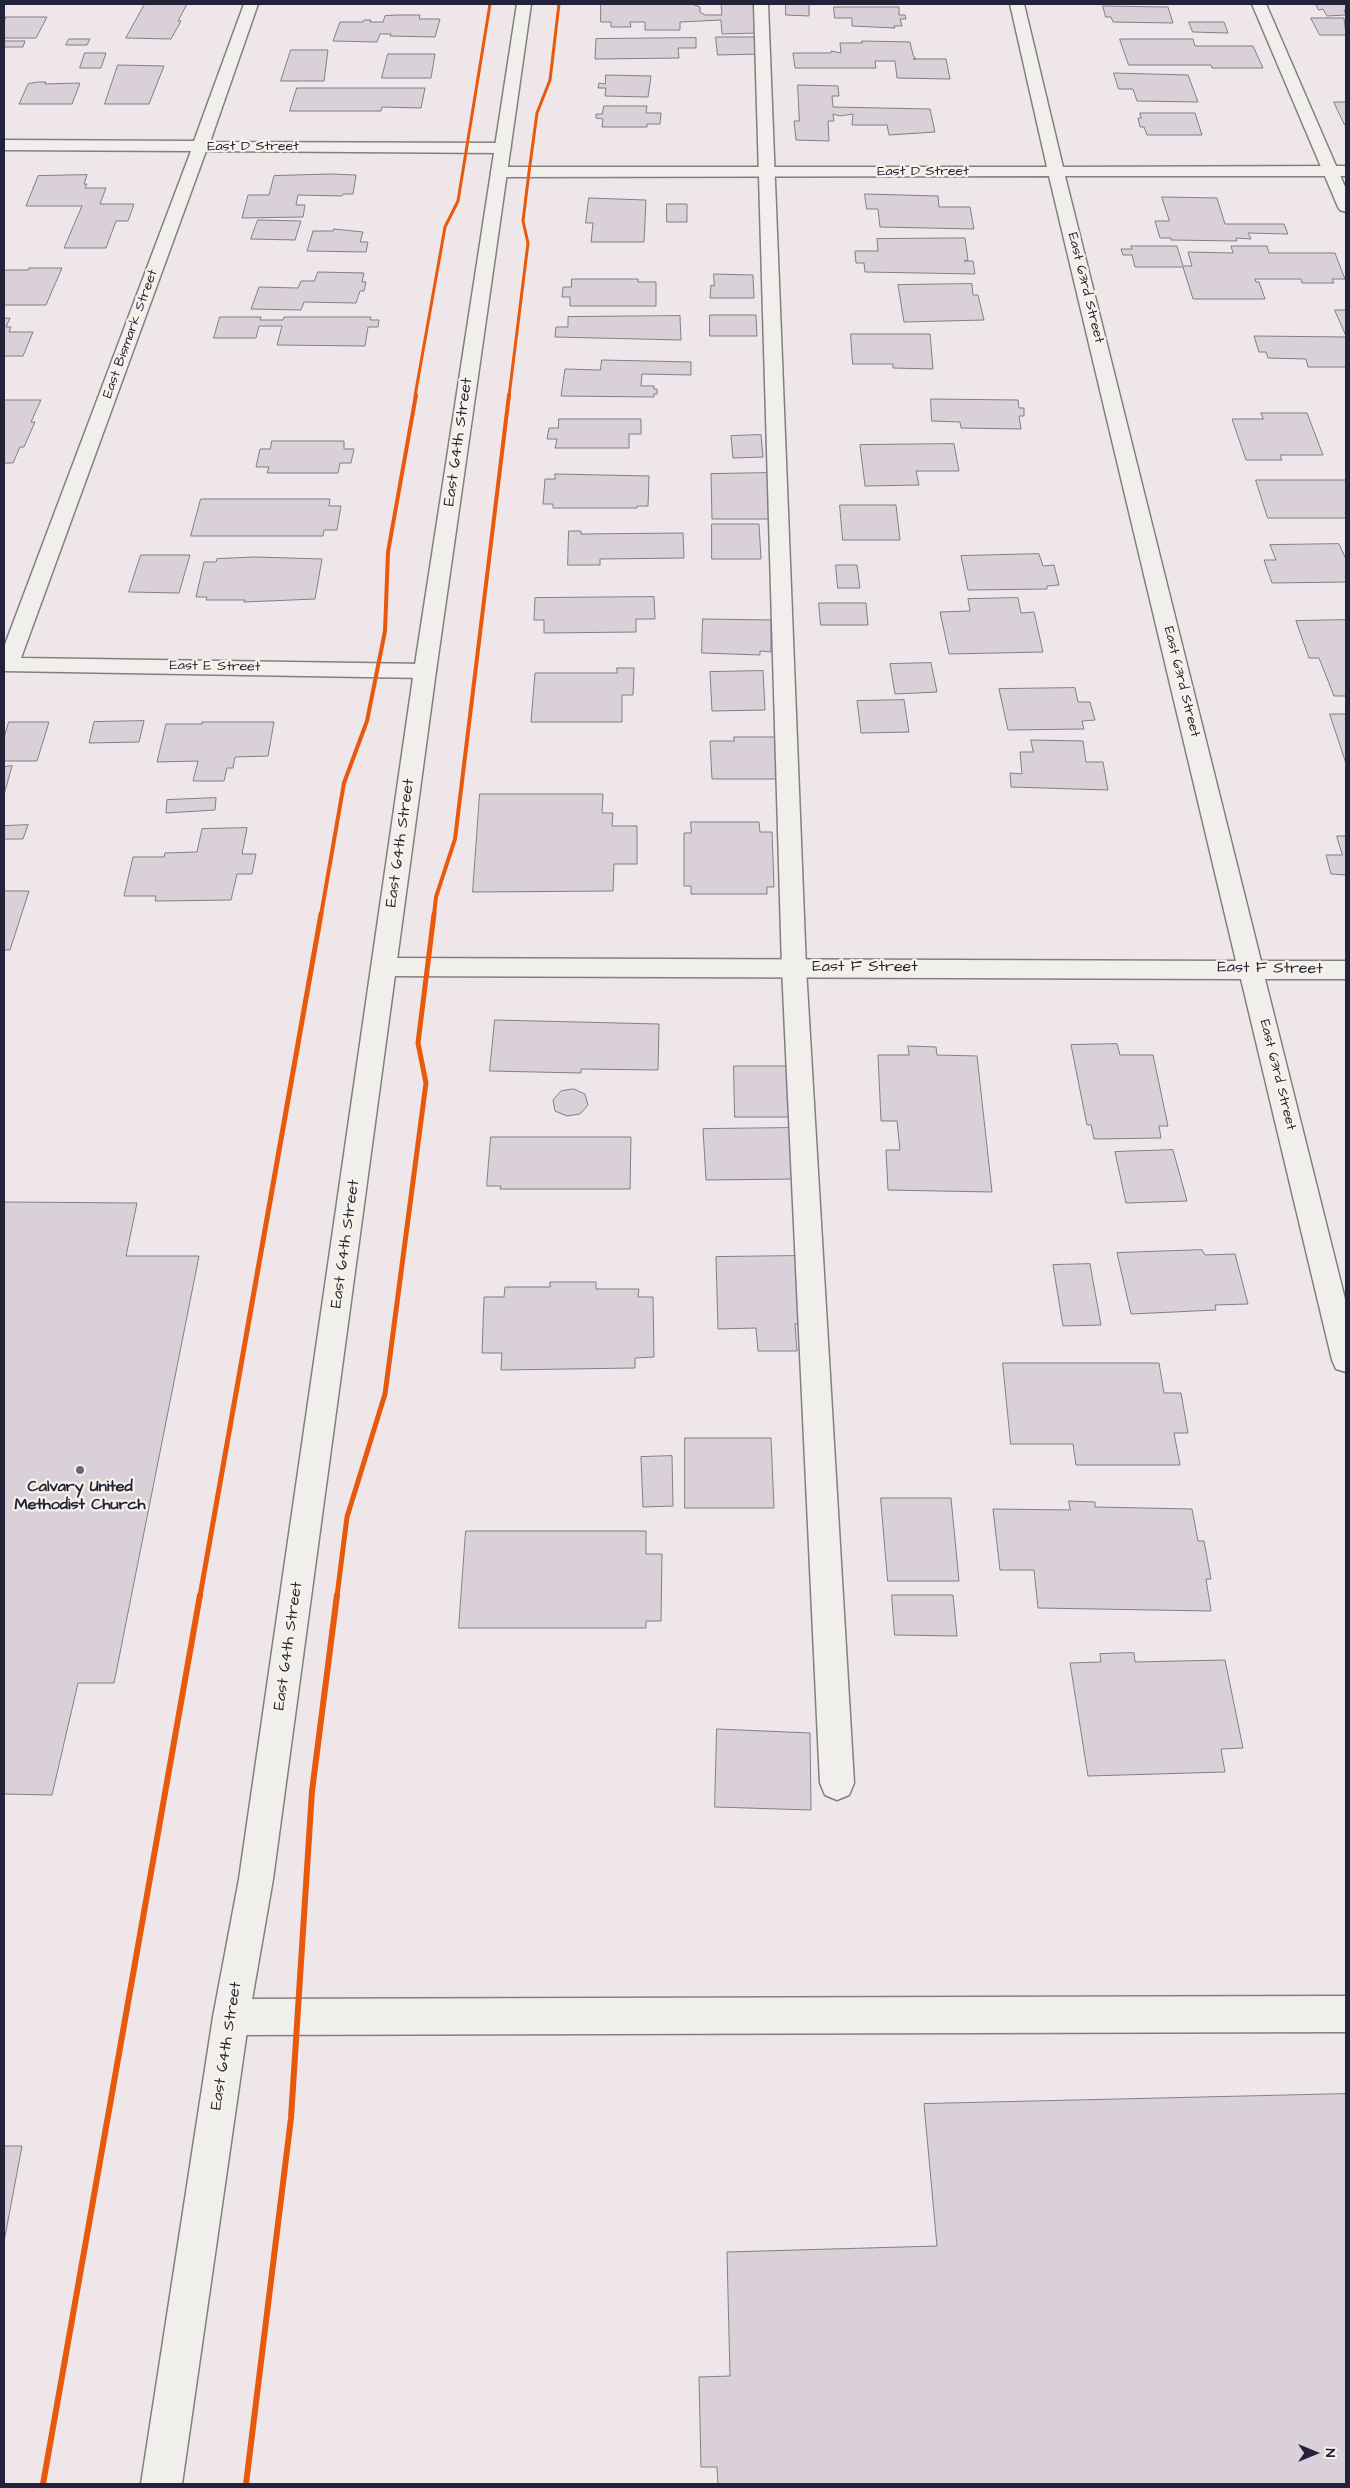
<!DOCTYPE html>
<html>
<head>
<meta charset="utf-8">
<style>
  body { margin:0 }
  #map { position:relative; width:1350px; height:2488px; overflow:hidden; background:#eee6e8; font-family:"Architects Daughter",sans-serif }
  canvas { display:block }
  .frame { position:absolute; inset:0; border:5px solid #22223b; pointer-events:none }
  .north { position:absolute; left:1290px; top:2428px; width:50px; height:50px; -webkit-text-stroke:4px #f7f3e8; paint-order:stroke; rotate:90deg; font-size:14px; font-weight:700; line-height:20px; text-align:center; color:#22223b }
  .north::after { content:''; display:block; margin:auto; width:18px; height:22px; background:#22223b; clip-path:polygon(50% 0,100% 100%,50% 72%,0 100%) }
</style>
</head>
<body>
<div id="map">
<canvas width="1350" height="2488"></canvas>
<div class="frame"></div>
<div class="north">N</div>
</div>
<script>
const ctx = document.querySelector('canvas').getContext('2d');
ctx.lineJoin = 'round';
function fill(path, color) { ctx.fillStyle = color; ctx.fill(path, 'evenodd'); }
function trace(path, color, width, dash) { ctx.strokeStyle = color; ctx.lineWidth = width; ctx.lineCap = dash ? 'butt' : 'round'; ctx.setLineDash(dash || []); ctx.stroke(path); }
function drawText(font, color, halo, rows, align = 'center') {
  ctx.font = font + ' "Architects Daughter",sans-serif'; ctx.lineWidth = 4.5; ctx.setLineDash([]); ctx.textBaseline = 'middle'; ctx.strokeStyle = halo; ctx.fillStyle = color; for (const [text, x, y, turn = 0] of rows) {
    ctx.save(); ctx.translate(x, y); ctx.rotate((+turn || 0) * Math.PI / 180); ctx.textAlign = isNaN(turn) ? turn : align; if (halo) ctx.strokeText(text, 0, 0); ctx.fillText(text, 0, 0); ctx.restore();
  }
}
const building = new Path2D(`
  M 145,4 L 187,4 L 178,21 L 181,21 L 171,39 L 126,38 Z
  M 601,4 L 692,4 L 700,7 L 700,12 L 705,15 L 722,15 L 721,4 L 753,4 L 756,33 L 722,34 L 721,20 L 680,22 L 680,30 L 645,30 L 645,22 L 630,22 L 631,27 L 611,27 L 611,22 L 601,22 Z
  M 786,4 L 809,4 L 809,16 L 786,15 Z
  M 1316,4 L 1346,4 L 1346,10 L 1344,10 L 1346,15 L 1327,16 L 1323,9 L 1319,10 Z
  M 1103,6 L 1168,7 L 1173,23 L 1113,22 L 1111,17 L 1106,17 Z
  M 834,7 L 899,7 L 899,15 L 905,15 L 906,19 L 900,19 L 902,26 L 894,26 L 895,28 L 852,26 L 852,18 L 835,18 Z
  M 397,15 L 420,15 L 419,19 L 440,19 L 435,37 L 390,36 L 391,34 L 380,34 L 377,42 L 333,41 L 340,22 L 363,22 L 364,20 L 371,20 L 370,22 L 383,22 L 385,16 Z
  M 6,17 L 47,17 L 36,38 L 4,38 L 4,23 Z
  M 1311,18 L 1344,18 L 1346,35 L 1320,35 Z
  M 1189,22 L 1224,22 L 1228,33 L 1193,32 Z
  M 716,37 L 757,37 L 758,54 L 718,55 Z
  M 696,38 L 696,48 L 678,48 L 679,58 L 595,59 L 596,39 Z
  M 69,39 L 90,39 L 87,45 L 66,45 Z
  M 1120,39 L 1193,39 L 1195,46 L 1253,46 L 1263,68 L 1212,68 L 1211,65 L 1129,65 Z
  M 5,41 L 25,41 L 23,47 L 4,47 Z
  M 862,41 L 910,42 L 913,55 L 916,59 L 913,59 L 946,59 L 950,79 L 897,78 L 895,61 L 875,61 L 876,68 L 795,68 L 793,53 L 831,53 L 831,51 L 841,53 L 840,43 L 862,43 Z
  M 291,50 L 328,50 L 324,81 L 281,81 Z
  M 85,53 L 106,53 L 101,68 L 80,68 Z
  M 388,54 L 435,54 L 431,78 L 382,78 Z
  M 118,65 L 164,66 L 149,104 L 105,104 Z
  M 1114,73 L 1188,75 L 1198,102 L 1137,101 L 1133,89 L 1119,89 Z
  M 606,75 L 651,76 L 648,97 L 605,96 L 606,88 L 598,88 L 599,83 L 605,84 Z
  M 38,82 L 46,82 L 45,84 L 80,83 L 72,104 L 19,104 L 28,84 Z
  M 798,85 L 838,86 L 839,96 L 832,96 L 833,107 L 930,109 L 935,132 L 889,135 L 887,125 L 852,125 L 853,114 L 840,116 L 833,114 L 834,121 L 828,121 L 829,141 L 796,140 L 794,121 L 799,121 Z
  M 297,88 L 425,88 L 421,108 L 382,107 L 381,111 L 290,111 Z
  M 1334,102 L 1346,102 L 1346,125 L 1345,125 Z
  M 604,106 L 647,106 L 646,113 L 661,113 L 660,124 L 647,124 L 647,127 L 602,127 L 603,119 L 596,118 L 596,114 L 602,114 Z
  M 1140,113 L 1195,113 L 1202,135 L 1147,135 L 1144,127 L 1140,127 L 1138,118 L 1141,118 Z
  M 331,174 L 356,175 L 353,194 L 343,194 L 342,196 L 298,195 L 296,205 L 305,205 L 303,217 L 242,218 L 248,195 L 269,195 L 274,176 Z
  M 87,175 L 84,184 L 87,184 L 85,188 L 106,188 L 100,204 L 134,204 L 128,221 L 116,221 L 106,248 L 64,248 L 82,206 L 26,206 L 38,176 Z
  M 865,194 L 938,196 L 939,207 L 970,207 L 974,229 L 880,227 L 878,209 L 867,209 Z
  M 1162,197 L 1217,198 L 1225,224 L 1284,224 L 1288,234 L 1248,233 L 1251,239 L 1236,238 L 1237,241 L 1171,240 L 1171,238 L 1160,238 L 1155,221 L 1169,221 Z
  M 589,198 L 646,200 L 644,242 L 591,242 L 593,223 L 586,223 Z
  M 667,204 L 687,204 L 687,222 L 667,222 Z
  M 258,220 L 301,221 L 295,240 L 251,239 Z
  M 334,229 L 363,232 L 360,242 L 368,242 L 366,252 L 307,251 L 313,231 L 333,231 Z
  M 956,238 L 965,238 L 968,260 L 964,261 L 973,261 L 975,274 L 865,272 L 864,263 L 856,263 L 855,251 L 878,251 L 877,239 Z
  M 1131,246 L 1177,246 L 1183,266 L 1192,266 L 1188,252 L 1233,253 L 1231,246 L 1267,246 L 1269,253 L 1335,253 L 1345,279 L 1332,279 L 1334,283 L 1302,283 L 1301,279 L 1255,279 L 1256,282 L 1259,282 L 1265,299 L 1193,299 L 1183,267 L 1135,267 L 1132,255 L 1123,255 L 1121,249 L 1132,249 Z
  M 29,268 L 62,268 L 46,305 L 4,305 L 4,270 L 28,270 Z
  M 318,272 L 364,273 L 362,282 L 366,282 L 364,291 L 360,291 L 356,303 L 304,302 L 301,310 L 251,309 L 259,287 L 298,288 L 301,281 L 314,281 Z
  M 714,274 L 753,275 L 754,298 L 710,298 L 711,285 L 714,286 Z
  M 572,279 L 638,279 L 638,282 L 656,282 L 656,306 L 570,306 L 570,297 L 562,297 L 563,287 L 571,287 Z
  M 972,284 L 973,295 L 978,295 L 984,320 L 904,322 L 898,285 Z
  M 1335,310 L 1346,310 L 1346,367 L 1308,367 L 1306,359 L 1268,358 L 1266,352 L 1259,352 L 1254,336 L 1346,337 Z
  M 710,315 L 756,315 L 757,336 L 710,336 Z
  M 680,316 L 681,340 L 555,337 L 556,327 L 568,327 L 568,317 Z
  M 220,317 L 261,317 L 260,320 L 283,320 L 284,317 L 371,317 L 370,320 L 379,320 L 378,327 L 368,327 L 365,346 L 277,345 L 282,326 L 259,326 L 256,338 L 214,338 Z
  M 4,318 L 10,318 L 6,327 L 11,327 L 9,332 L 33,332 L 23,356 L 4,356 Z
  M 851,334 L 930,334 L 933,369 L 893,368 L 893,364 L 853,364 Z
  M 602,360 L 691,362 L 691,375 L 642,374 L 641,386 L 654,386 L 654,389 L 657,389 L 657,394 L 654,394 L 654,397 L 561,396 L 565,369 L 600,370 Z
  M 931,399 L 1018,400 L 1019,408 L 1024,408 L 1024,416 L 1019,416 L 1021,429 L 961,428 L 960,422 L 932,421 Z
  M 4,400 L 41,400 L 31,422 L 35,422 L 24,447 L 20,447 L 13,463 L 4,463 Z
  M 1261,413 L 1307,413 L 1323,455 L 1280,455 L 1282,460 L 1246,460 L 1232,419 L 1263,419 Z
  M 559,419 L 641,419 L 641,434 L 629,434 L 629,448 L 555,448 L 557,439 L 547,439 L 549,428 L 558,428 Z
  M 761,435 L 763,457 L 733,458 L 731,436 Z
  M 272,441 L 344,441 L 344,449 L 354,449 L 351,463 L 340,463 L 338,473 L 267,473 L 269,467 L 256,467 L 260,449 L 270,449 Z
  M 954,444 L 959,471 L 916,471 L 919,485 L 865,486 L 860,445 Z
  M 769,473 L 771,519 L 712,519 L 711,474 Z
  M 555,474 L 649,476 L 648,506 L 637,506 L 637,508 L 553,508 L 553,504 L 543,504 L 545,479 L 555,479 Z
  M 1256,480 L 1346,480 L 1346,518 L 1268,518 Z
  M 201,499 L 330,499 L 329,506 L 341,506 L 337,530 L 324,530 L 323,536 L 191,536 Z
  M 840,505 L 896,505 L 900,540 L 843,540 Z
  M 712,524 L 759,524 L 761,559 L 712,559 Z
  M 569,531 L 581,531 L 581,534 L 683,533 L 684,558 L 600,559 L 600,565 L 568,565 Z
  M 1339,544 L 1346,559 L 1346,582 L 1272,583 L 1264,560 L 1276,560 L 1270,545 Z
  M 1039,554 L 1043,566 L 1054,565 L 1059,585 L 1047,586 L 1047,589 L 968,590 L 961,556 Z
  M 141,555 L 190,555 L 179,593 L 129,592 Z
  M 255,557 L 322,559 L 315,599 L 244,602 L 245,600 L 206,600 L 207,597 L 196,597 L 204,562 L 216,562 L 217,559 Z
  M 836,565 L 857,565 L 860,588 L 838,588 Z
  M 654,597 L 655,619 L 636,619 L 636,632 L 544,633 L 544,620 L 534,620 L 535,598 Z
  M 1018,598 L 1021,613 L 1034,612 L 1043,652 L 949,654 L 940,612 L 970,611 L 968,599 Z
  M 819,603 L 866,603 L 868,625 L 821,625 Z
  M 703,619 L 771,620 L 771,652 L 760,651 L 760,655 L 702,653 Z
  M 1346,620 L 1346,696 L 1334,696 L 1319,658 L 1309,658 L 1296,621 Z
  M 931,663 L 937,692 L 895,694 L 890,664 Z
  M 617,668 L 634,668 L 633,695 L 622,695 L 622,722 L 531,722 L 535,673 L 617,673 Z
  M 763,671 L 765,710 L 712,711 L 710,672 Z
  M 1075,688 L 1078,702 L 1090,702 L 1095,720 L 1082,721 L 1084,729 L 1008,730 L 999,689 Z
  M 904,700 L 909,732 L 861,733 L 857,701 Z
  M 1330,714 L 1346,714 L 1346,763 Z
  M 144,721 L 139,742 L 89,743 L 94,722 Z
  M 9,722 L 49,722 L 37,761 L 4,761 L 4,738 Z
  M 202,722 L 274,722 L 268,756 L 235,757 L 233,768 L 227,768 L 224,781 L 193,781 L 198,761 L 157,762 L 166,724 L 202,724 Z
  M 734,737 L 779,737 L 781,779 L 712,779 L 710,741 L 734,741 Z
  M 1031,740 L 1083,741 L 1086,762 L 1103,762 L 1108,790 L 1011,787 L 1010,773 L 1022,774 L 1020,752 L 1033,752 Z
  M 12,766 L 4,795 L 4,767 Z
  M 480,794 L 603,794 L 602,813 L 613,813 L 612,826 L 637,826 L 637,864 L 614,864 L 613,891 L 473,892 Z
  M 216,798 L 215,810 L 166,813 L 167,800 Z
  M 691,822 L 759,822 L 760,832 L 772,832 L 774,887 L 767,887 L 767,894 L 691,894 L 691,886 L 684,886 L 684,833 L 691,833 Z
  M 28,825 L 23,839 L 4,839 L 4,826 Z
  M 247,828 L 242,854 L 256,854 L 252,874 L 237,874 L 231,900 L 155,901 L 156,896 L 124,896 L 133,857 L 164,857 L 165,853 L 197,852 L 202,829 Z
  M 1337,836 L 1346,836 L 1346,875 L 1331,874 L 1326,855 L 1342,855 Z
  M 4,891 L 29,891 L 10,950 L 4,950 Z
  M 495,1020 L 659,1024 L 658,1070 L 581,1069 L 581,1073 L 490,1071 Z
  M 1117,1044 L 1120,1055 L 1153,1055 L 1168,1126 L 1159,1126 L 1161,1138 L 1094,1139 L 1091,1125 L 1087,1125 L 1071,1045 Z
  M 908,1046 L 936,1047 L 937,1055 L 977,1056 L 992,1192 L 888,1190 L 886,1150 L 900,1150 L 897,1121 L 881,1121 L 878,1055 L 909,1055 Z
  M 734,1066 L 795,1066 L 796,1117 L 735,1117 Z
  M 574,1089 L 585,1094 L 588,1105 L 580,1114 L 567,1116 L 555,1111 L 553,1100 L 561,1091 Z
  M 790,1128 L 795,1179 L 706,1180 L 703,1129 Z
  M 491,1137 L 631,1137 L 630,1189 L 500,1189 L 501,1186 L 487,1186 Z
  M 1173,1150 L 1187,1201 L 1126,1203 L 1115,1152 Z
  M 4,1202 L 137,1203 L 126,1256 L 199,1256 L 114,1683 L 78,1683 L 52,1795 L 4,1794 Z
  M 1202,1250 L 1205,1255 L 1235,1254 L 1248,1304 L 1215,1305 L 1216,1310 L 1131,1314 L 1117,1253 Z
  M 796,1256 L 800,1324 L 795,1324 L 797,1351 L 758,1351 L 756,1328 L 718,1329 L 716,1257 Z
  M 1090,1264 L 1101,1325 L 1063,1326 L 1053,1265 Z
  M 550,1282 L 596,1282 L 596,1289 L 639,1289 L 638,1297 L 653,1297 L 654,1357 L 635,1358 L 635,1368 L 501,1370 L 502,1353 L 482,1353 L 484,1297 L 504,1297 L 505,1287 L 550,1287 Z
  M 1003,1363 L 1159,1363 L 1164,1393 L 1181,1393 L 1188,1433 L 1174,1433 L 1180,1465 L 1076,1465 L 1073,1444 L 1011,1444 Z
  M 685,1438 L 771,1438 L 774,1508 L 685,1508 Z
  M 672,1456 L 673,1506 L 643,1507 L 641,1457 Z
  M 881,1498 L 951,1498 L 959,1581 L 888,1581 Z
  M 1069,1501 L 1095,1502 L 1095,1507 L 1192,1509 L 1198,1541 L 1204,1541 L 1211,1579 L 1206,1579 L 1211,1611 L 1038,1608 L 1034,1570 L 1000,1570 L 993,1509 L 1070,1510 Z
  M 466,1531 L 646,1531 L 646,1554 L 662,1554 L 661,1621 L 646,1621 L 646,1628 L 459,1628 Z
  M 892,1595 L 953,1595 L 957,1636 L 895,1635 Z
  M 1134,1653 L 1135,1662 L 1225,1660 L 1243,1748 L 1221,1749 L 1225,1772 L 1088,1776 L 1070,1663 L 1101,1662 L 1100,1654 Z
  M 717,1729 L 810,1733 L 811,1810 L 715,1807 Z
  M 1346,2094 L 1346,2484 L 718,2484 L 717,2467 L 701,2467 L 699,2377 L 730,2376 L 727,2252 L 937,2246 L 924,2104 Z
  M 4,2146 L 22,2146 L 4,2242 Z`);
fill(building, '#dad0d9');
trace(building, '#827f84', 1);
const service = new Path2D(`
  M 754,4 L 768,4 L 806,968 L 854,1783 L 849,1795 L 837,1800 L 825,1795 L 820,1783 L 782,968 Z
  M 1252,4 L 1266,4 L 1346,189 L 1346,212 L 1340,210 L 1338,207 Z
  M 1346,1996 L 1346,2032 L 231,2035 L 218,2030 L 213,2017 L 218,2004 L 231,1999 Z`);
const minor = new Path2D(`
  M 244,4 L 258,4 L 210,142 L 503,143 L 511,148 L 503,153 L 206,151 L 21,658 L 425,664 L 433,666 L 436,671 L 433,676 L 425,678 L 4,671 L 4,647 L 191,151 L 4,150 L 4,140 L 194,141 Z
  M 1010,4 L 1024,4 L 1063,167 L 1346,166 L 1346,176 L 1065,176 L 1261,961 L 1346,961 L 1346,979 L 1265,979 L 1346,1303 L 1346,1372 L 1336,1369 L 1332,1360 L 1241,979 L 384,976 L 375,973 L 372,967 L 375,961 L 384,958 L 1236,961 L 1049,176 L 499,177 L 491,172 L 499,167 L 1047,167 Z`);
const tertiary = new Path2D(`
  M 517,4 L 531,4 L 436,671 L 273,1879 L 249,2017 L 182,2484 L 141,2484 L 213,2017 L 239,1879 L 414,671 Z`);
trace(service, '#827f84', 3);
trace(minor, '#827f84', 3);
trace(tertiary, '#827f84', 3);
fill(service, '#f1efec');
fill(minor, '#f1efec');
fill(tertiary, '#f1efec');
trace(new Path2D(`
  M 415,396 L 445,227 L 458,201 L 490,4
  M 509,396 L 528,243 L 523,221 L 529,172 L 537,113 L 550,80 L 559,4`), '#e8590c', 3);
trace(new Path2D(`
  M 321,915 L 344,783 L 367,721 L 385,631 L 388,552 L 416,395
  M 434,915 L 436,897 L 455,839 L 509,395`), '#e8590c', 4);
trace(new Path2D(`
  M 200,1596 L 321,914
  M 337,1596 L 347,1517 L 385,1394 L 426,1083 L 418,1043 L 434,914`), '#e8590c', 5);
trace(new Path2D(`
  M 43,2484 L 200,1595
  M 246,2484 L 291,2118 L 312,1791 L 337,1595`), '#e8590c', 6);
for (const [x, y, r, color] of [
  [80,1470,5,"#696778"]
]) { const dot = new Path2D(); dot.arc(x, y, r, 0, 2 * Math.PI); ctx.fillStyle = color; ctx.fill(dot); trace(dot, '#f7f3e8', 2); }
drawText('14px', '#22223b', '#f7f3e8', [
  ["East D Street",253,147],
  ["East D Street",923,172],
  ["East 63rd Street",1085,288,76],
  ["East Bismark Street",131,334,-70],
  ["East E Street",215,667,1],
  ["East 63rd Street",1181,682,76],
  ["East 63rd Street",1277,1075,76]
]);
drawText('16px', '#22223b', '#f7f3e8', [
  ["East 64th Street",459,442,-82],
  ["East 64th Street",401,843,-82],
  ["East F Street",865,968],
  ["East F Street",1270,969,1],
  ["East 64th Street",346,1244,-82],
  ["East 64th Street",289,1646,-82],
  ["East 64th Street",227,2046,-81]
]);
drawText('bold 16px', '#22223b', '#f7f3e8', [
  ["Calvary United",80,1488],
  ["Methodist Church",80,1506]
]);
</script>
</body>
</html>
